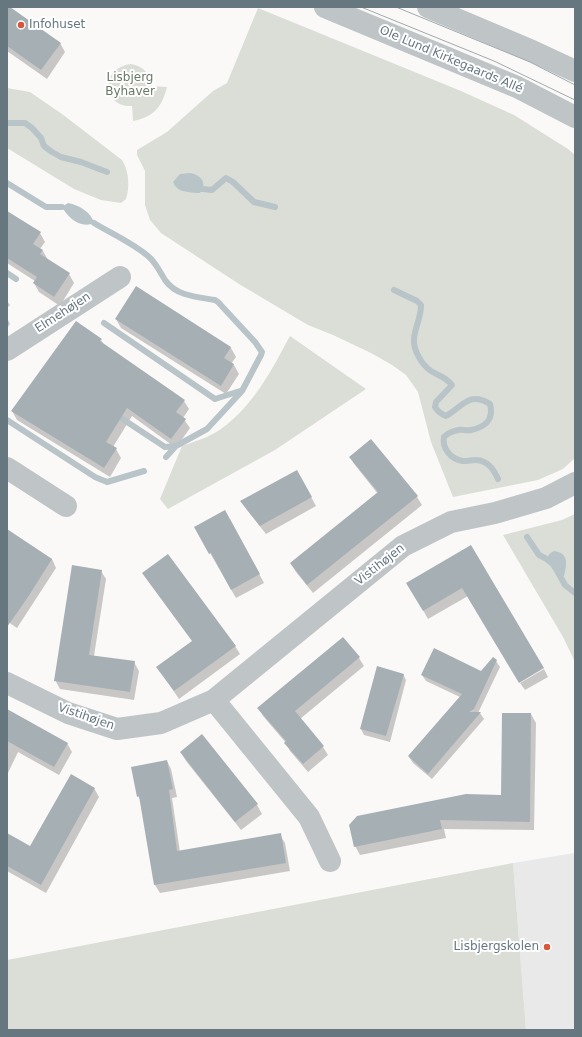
<!DOCTYPE html>
<html>
<head>
<meta charset="utf-8">
<style>
  body { margin:0 }
  #map { position:relative; width:582px; height:1037px; overflow:hidden; background:#faf9f8; font-family:"DejaVu Sans",sans-serif }
  canvas { display:block }
  .frame { position:absolute; inset:0; border:8px solid #667780; pointer-events:none }
</style>
</head>
<body>
<div id="map">
<canvas width="582" height="1037"></canvas>
<div class="frame"></div>
</div>
<script>
const ctx = document.querySelector('canvas').getContext('2d');
ctx.lineJoin = 'round';
function fill(path, color) { ctx.fillStyle = color; ctx.fill(path, 'evenodd'); }
function trace(path, color, width, dash) { ctx.strokeStyle = color; ctx.lineWidth = width; ctx.lineCap = dash ? 'butt' : 'round'; ctx.setLineDash(dash || []); ctx.stroke(path); }
function drawText(font, color, halo, rows, align = 'center') {
  ctx.font = font + ' "DejaVu Sans",sans-serif'; ctx.lineWidth = 4; ctx.setLineDash([]); ctx.textBaseline = 'middle'; ctx.strokeStyle = halo; ctx.fillStyle = color; for (const [text, x, y, turn = 0] of rows) {
    ctx.save(); ctx.translate(x, y); ctx.rotate((+turn || 0) * Math.PI / 180); ctx.textAlign = isNaN(turn) ? turn : align; if (halo) ctx.strokeText(text, 0, 0); ctx.fillText(text, 0, 0); ctx.restore();
  }
}
fill(new Path2D(`
  M 575,853 L 575,1030 L 526,1030 L 513,863 Z`), '#e8e9e8');
fill(new Path2D(`
  M 258,8 L 461,91 L 514,115 L 568,149 L 575,155 L 575,458 L 563,469 L 538,480 L 453,497 L 431,442 L 418,392 L 406,375 L 392,365 L 371,353 L 333,335 L 308,325 L 239,284 L 161,233 L 150,220 L 145,205 L 145,171 L 137,155 L 137,150 L 167,132 L 213,91 L 227,83 Z
  M 131,64 C 143,66 150,73 152,86 L 167,87 C 162,107 154,117 133,121 L 132,106 C 103,108 99,68 131,64 Z
  M 7,88 L 30,92 L 62,114 L 122,160 C 129,171 130,187 126,199 L 121,203 L 101,200 L 74,189 L 7,148 Z
  M 290,336 L 366,389 L 275,450 L 168,509 L 160,499 L 182,446 C 193,442 212,436 221,429 C 254,405 271,371 290,336 Z
  M 575,514 L 575,662 L 563,637 L 503,535 L 562,520 Z
  M 513,863 L 526,1030 L 7,1030 L 7,960 Z`), '#daded7');
fill(new Path2D(`
  M 190,173 C 201,175 208,183 200,193 C 195,193 180,192 177,188 C 175,186 174,184 173,182 L 180,174 Z
  M 68,203 C 79,205 91,212 94,223 C 81,229 68,218 62,207 Z
  M 554,551 C 569,553 567,564 564,576 L 560,577 C 553,570 540,557 554,551 Z`), '#b8c4c8');
fill(new Path2D(`
  M 7,7 L 60,43 L 65,52 L 47,79 L 7,51 Z
  M 7,211 L 40,233 L 45,242 L 40,249 L 43,251 L 48,260 L 69,274 L 74,283 L 60,306 L 39,292 L 34,283 L 35,281 L 7,263 Z
  M 136,287 L 231,348 L 236,357 L 231,364 L 234,365 L 239,374 L 226,394 L 121,328 L 116,319 Z
  M 7,301 L 10,305 L 7,308 Z
  M 7,318 L 10,324 L 7,328 Z
  M 101,340 L 105,346 L 184,401 L 189,409 L 183,418 L 190,428 L 176,448 L 132,416 L 113,447 L 116,449 L 121,458 L 110,477 L 17,420 L 12,411 Z
  M 370,440 L 417,497 L 422,505 L 313,593 L 296,572 L 291,564 L 378,494 L 355,465 L 350,457 Z
  M 297,471 L 316,506 L 266,534 L 247,510 L 242,502 Z
  M 230,519 L 264,583 L 236,598 L 195,527 Z
  M 7,530 L 52,559 L 56,568 L 17,628 L 7,621 Z
  M 471,547 L 468,596 L 428,619 L 408,583 Z
  M 101,571 L 106,579 L 94,656 L 134,662 L 139,671 L 134,700 L 60,689 L 55,680 Z
  M 143,573 L 235,646 L 240,654 L 179,699 L 158,668 L 193,641 Z
  M 343,638 L 359,658 L 364,666 L 300,719 L 323,747 L 328,755 L 308,772 L 290,751 L 286,743 L 263,716 L 259,708 Z
  M 496,661 L 500,667 L 478,713 L 480,713 L 484,719 L 432,779 L 413,763 L 409,757 L 460,697 L 426,681 L 422,675 L 482,672 Z
  M 544,669 L 548,677 L 525,690 L 520,683 Z
  M 403,674 L 406,680 L 390,742 L 364,735 L 361,729 Z
  M 7,710 L 67,743 L 72,752 L 59,775 L 18,752 L 7,775 Z
  M 531,714 L 536,723 L 534,830 L 444,829 L 446,838 L 360,855 L 355,846 L 502,796 Z
  M 181,752 L 257,805 L 262,814 L 241,830 L 186,761 Z
  M 167,761 L 171,769 L 177,797 L 172,798 L 180,852 L 280,835 L 285,843 L 290,871 L 160,893 L 155,885 L 142,803 L 138,796 Z
  M 94,788 L 99,797 L 46,893 L 7,871 L 7,834 L 31,848 Z`), '#0003');
trace(new Path2D(`
  M 7,123 L 25,123 L 32,128 L 41,138 L 44,146 L 52,152 L 61,157 L 81,162 L 107,172
  M 7,183 L 46,207 L 62,207
  M 203,189 L 212,190 L 226,178 L 233,182 L 254,202 L 275,207
  M 94,223 C 112,234 133,243 149,257 C 156,263 160,272 165,280 C 176,296 197,297 215,300 L 218,302 L 255,342 L 262,352 L 261,355 L 242,391 L 207,429 L 176,446 L 166,457
  M 7,273 L 16,279
  M 394,290 L 417,301 L 421,305 C 421,318 415,327 414,339 C 413,350 422,365 431,371 C 439,376 446,377 452,385 L 436,402 L 435,407 C 438,412 441,414 446,416 C 463,406 470,391 490,404 C 494,419 486,427 471,430 C 467,431 462,429 458,430 C 453,431 448,433 444,437 C 442,448 450,459 463,461 C 471,461 477,458 484,462 C 491,465 495,472 498,479
  M 104,323 L 215,399 L 240,391
  M 115,414 L 165,447 L 176,446
  M 7,420 L 95,477 L 107,482 L 144,471
  M 527,537 L 539,555 L 545,558 L 554,565 L 565,585 L 575,593`), '#b8c4c8', 6);
fill(new Path2D(`
  M 7,7 L 10,7 L 61,43 L 41,70 L 7,46 Z
  M 7,211 L 41,232 L 33,244 L 43,250 L 40,254 L 70,273 L 54,297 L 33,283 L 37,277 L 7,258 Z
  M 136,286 L 231,347 L 224,358 L 234,364 L 221,386 L 115,319 Z
  M 76,321 L 102,339 L 100,341 L 185,400 L 176,412 L 186,419 L 171,439 L 127,408 L 106,442 L 117,448 L 104,468 L 11,411 Z
  M 371,439 L 418,496 L 307,585 L 290,563 L 378,492 L 349,457 Z
  M 297,470 L 312,497 L 260,526 L 240,501 Z
  M 225,510 L 260,574 L 231,590 L 211,553 L 209,554 L 194,527 Z
  M 7,529 L 52,559 L 28,597 L 7,627 Z
  M 471,545 L 544,668 L 519,683 L 462,588 L 423,611 L 406,583 Z
  M 168,554 L 236,646 L 174,691 L 156,667 L 192,641 L 142,573 Z
  M 72,565 L 102,570 L 89,655 L 135,661 L 130,692 L 54,681 Z
  M 343,637 L 360,657 L 295,711 L 324,746 L 303,764 L 284,743 L 286,741 L 257,708 Z
  M 434,648 L 481,671 L 493,657 L 497,660 L 474,709 L 469,712 L 481,712 L 428,774 L 408,756 L 462,694 L 421,675 Z
  M 377,666 L 404,674 L 386,736 L 360,729 Z
  M 7,709 L 68,743 L 54,767 L 7,741 Z
  M 502,713 L 531,713 L 530,822 L 440,820 L 442,829 L 354,847 L 349,825 L 357,816 L 466,794 L 501,795 Z
  M 202,734 L 258,804 L 235,822 L 180,752 Z
  M 167,760 L 173,789 L 169,790 L 177,851 L 281,833 L 286,863 L 154,885 L 139,796 L 137,797 L 131,767 Z
  M 71,774 L 95,788 L 41,885 L 7,866 L 7,833 L 30,846 Z`), '#a6afb4');
trace(new Path2D(`
  M 325,7 L 517,87 L 575,117
  M 428,7 L 532,51 L 575,71
  M 7,350 L 120,277
  M 7,468 L 66,506
  M 7,683 L 68,713 L 117,729 L 161,723 L 214,700 L 403,546 L 451,522 L 495,513 L 546,498 L 575,483
  M 214,700 L 309,817 L 330,861`), '#bfc4c7', 22);
trace(new Path2D(`
  M 361,7 L 494,61 L 575,100
  M 396,7 L 530,62 L 575,85`), '#a1a9ad', 1);
for (const [x, y, r, color] of [
  [21,25,4,"#d5573c"],
  [547,947,4,"#d5573c"]
]) { const dot = new Path2D(); dot.arc(x, y, r, 0, 2 * Math.PI); ctx.fillStyle = color; ctx.fill(dot); trace(dot, '#fff', 1.5); }
drawText('12px', '#667780', '#fff', [
  ["Infohuset",29,25],
  ["Lisbjergskolen",539,947,"right"]
], 'left');
drawText('12px', '#667780', '#fff', [
  ["Ole Lund Kirkegaards Allé",451,60,23],
  ["Elmehøjen",63,313,-33],
  ["Vistihøjen",380,565,-38],
  ["Vistihøjen",86,717,19]
]);
drawText('12px', '#6a7966', '#fff', [
  ["Lisbjerg",130,78],
  ["Byhaver",130,92]
]);
</script>
</body>
</html>
